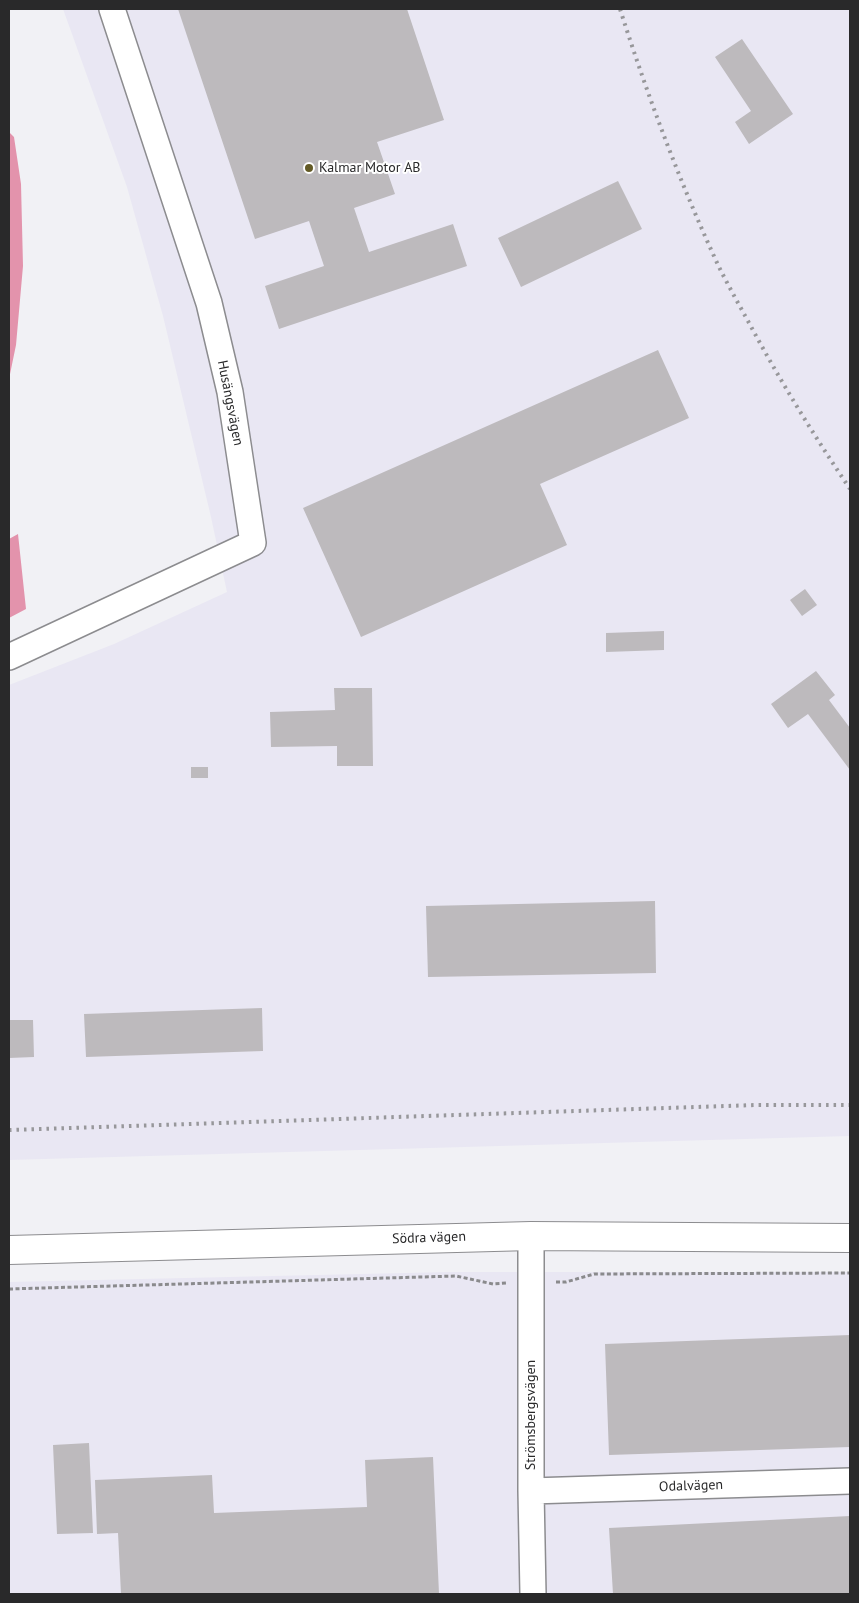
<!DOCTYPE html>
<html>
<head>
<meta charset="utf-8">
<style>
  body { margin:0 }
  #map { position:relative; width:859px; height:1603px; overflow:hidden; background:#f1f1f5; font-family:"PT Sans",sans-serif }
  canvas { display:block }
  .frame { position:absolute; inset:0; border:10px solid #29292a; pointer-events:none }
</style>
</head>
<body>
<div id="map">
<canvas width="859" height="1603"></canvas>
<div class="frame"></div>
</div>
<script>
const ctx = document.querySelector('canvas').getContext('2d');
ctx.lineJoin = 'round';
function fill(path, color) { ctx.fillStyle = color; ctx.fill(path, 'evenodd'); }
function trace(path, color, width, dash) { ctx.strokeStyle = color; ctx.lineWidth = width; ctx.lineCap = dash ? 'butt' : 'round'; ctx.setLineDash(dash || []); ctx.stroke(path); }
function drawText(font, color, halo, rows, align = 'center') {
  ctx.font = font + ' "PT Sans",sans-serif'; ctx.lineWidth = 4; ctx.setLineDash([]); ctx.textBaseline = 'middle'; ctx.strokeStyle = halo; ctx.fillStyle = color; for (const [text, x, y, turn = 0] of rows) {
    ctx.save(); ctx.translate(x, y); ctx.rotate((+turn || 0) * Math.PI / 180); ctx.textAlign = isNaN(turn) ? turn : align; if (halo) ctx.strokeText(text, 0, 0); ctx.fillText(text, 0, 0); ctx.restore();
  }
}
fill(new Path2D(`
  M 63,9 L 850,9 L 850,1136 L 9,1160 L 9,685 L 114,644 L 227,592 L 211,517 L 163,316 L 127,187 Z
  M 449,1272 L 850,1272 L 850,1594 L 9,1594 L 9,1282 Z`), '#e9e7f3');
fill(new Path2D(`
  M 9,132 L 14,137 L 21,184 L 23,266 L 16,345 L 9,379 Z
  M 18,534 L 26,609 L 9,618 L 9,539 Z`), '#e393ac');
fill(new Path2D(`
  M 178,9 L 407,9 L 444,120 L 377,142 L 395,194 L 354,208 L 369,252 L 453,224 L 467,266 L 279,329 L 265,286 L 324,266 L 309,221 L 255,239 Z
  M 742,39 L 793,114 L 749,144 L 735,122 L 751,111 L 715,57 Z
  M 618,181 L 642,229 L 521,287 L 498,238 Z
  M 658,350 L 689,418 L 540,484 L 567,545 L 361,637 L 303,508 Z
  M 805,589 L 817,605 L 802,616 L 790,600 Z
  M 664,631 L 664,650 L 606,652 L 606,633 Z
  M 816,671 L 835,695 L 829,700 L 850,728 L 850,770 L 808,714 L 788,728 L 771,704 Z
  M 334,688 L 372,688 L 373,766 L 337,766 L 337,746 L 271,747 L 270,712 L 335,710 Z
  M 191,767 L 208,767 L 208,778 L 191,778 Z
  M 655,901 L 656,973 L 428,977 L 426,906 Z
  M 262,1008 L 263,1051 L 86,1057 L 84,1014 Z
  M 9,1020 L 33,1020 L 34,1057 L 9,1058 Z
  M 850,1335 L 850,1447 L 609,1455 L 605,1344 Z
  M 89,1443 L 93,1533 L 57,1534 L 53,1445 Z
  M 433,1457 L 439,1594 L 121,1594 L 118,1533 L 97,1534 L 95,1480 L 212,1475 L 214,1513 L 367,1507 L 365,1460 Z
  M 850,1516 L 850,1594 L 613,1594 L 609,1528 Z`), '#bdbabd');
const minor = new Path2D(`
  M 9,657 L 253,543 L 230,392 L 209,303 L 112,9
  M 531,1236 L 531,1491 L 533,1594
  M 531,1491 L 850,1481`);
const major = new Path2D(`
  M 9,1250 L 531,1236 L 850,1238`);
trace(minor, '#8c8c8f', 28);
trace(major, '#8c8c8f', 30);
trace(new Path2D(`
  M 556,1282 L 566,1282 L 594,1274 L 850,1273
  M 9,1289 L 456,1276 L 493,1284 L 507,1283`), '#8a8a8c', 3, [4, 2.5]);
trace(minor, '#fff', 25);
trace(major, '#fff', 28);
trace(new Path2D(`
  M 620,9 C 648,97 680,183 719,267 C 728,285 738,303 748,321 C 779,379 813,434 850,489
  M 9,1130 L 756,1105 L 850,1105`), '#97979a', 4, [2.5, 5]);
for (const [x, y, r, color] of [
  [309,168,5,"#635a26"]
]) { const dot = new Path2D(); dot.arc(x, y, r, 0, 2 * Math.PI); ctx.fillStyle = color; ctx.fill(dot); trace(dot, '#fff', 2); }
drawText('14px', '#29292a', '#fff', [
  ["Kalmar Motor AB",319,168]
], 'left');
drawText('14px', '#29292a', '#fff', [
  ["Husängsvägen",230,403,79],
  ["Södra vägen",429,1238,-2],
  ["Strömsbergsvägen",531,1415,-90],
  ["Odalvägen",691,1486,-2]
]);
</script>
</body>
</html>
